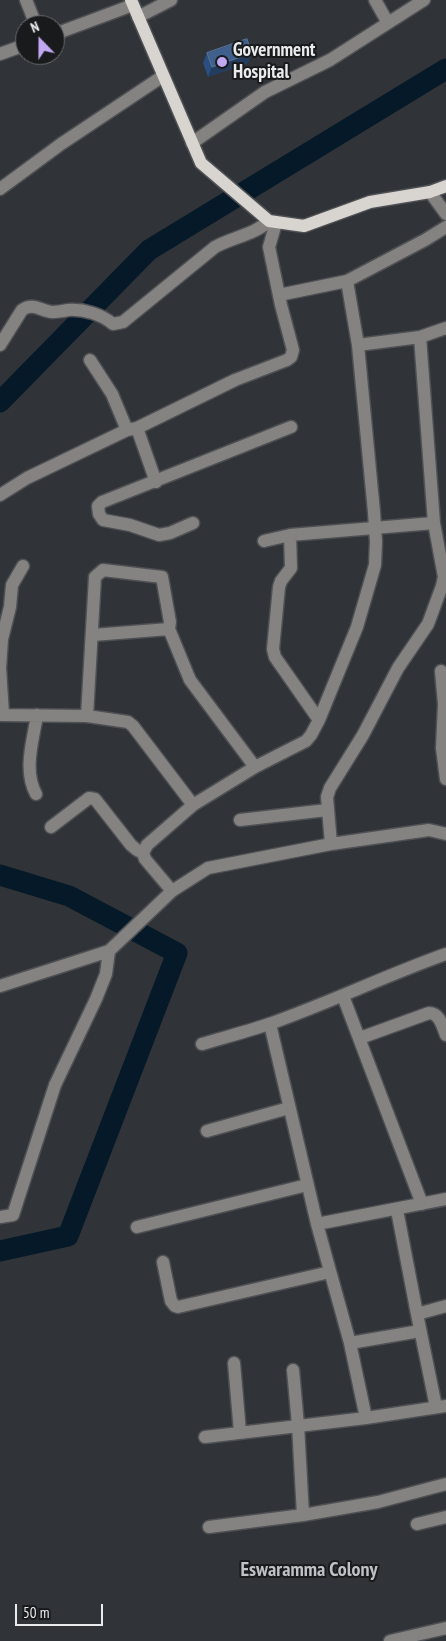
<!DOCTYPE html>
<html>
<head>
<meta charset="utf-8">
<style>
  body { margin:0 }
  #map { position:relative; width:446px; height:1641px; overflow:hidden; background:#303337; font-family:"PT Sans Narrow",sans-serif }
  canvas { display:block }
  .north { position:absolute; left:15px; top:15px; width:50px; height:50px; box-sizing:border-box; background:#191a1c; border:1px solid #6c6e70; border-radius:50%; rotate:338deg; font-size:14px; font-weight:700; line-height:20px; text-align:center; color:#e9ebed }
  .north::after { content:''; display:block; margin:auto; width:18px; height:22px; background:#c1a8f3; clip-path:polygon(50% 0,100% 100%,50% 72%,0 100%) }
  .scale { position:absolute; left:15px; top:1604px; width:88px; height:22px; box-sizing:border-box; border:2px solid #e9ebed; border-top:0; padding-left:6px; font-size:15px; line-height:18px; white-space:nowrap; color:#e9ebed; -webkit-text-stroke:4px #191a1c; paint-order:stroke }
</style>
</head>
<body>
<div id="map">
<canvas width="446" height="1641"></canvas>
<div class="north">N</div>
<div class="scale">50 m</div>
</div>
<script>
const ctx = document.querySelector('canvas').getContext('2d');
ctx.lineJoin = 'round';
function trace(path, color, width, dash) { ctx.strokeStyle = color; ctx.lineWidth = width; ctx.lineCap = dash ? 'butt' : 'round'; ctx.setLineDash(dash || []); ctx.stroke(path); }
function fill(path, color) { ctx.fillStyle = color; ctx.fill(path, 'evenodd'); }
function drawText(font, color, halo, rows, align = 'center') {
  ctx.font = font + ' "PT Sans Narrow",sans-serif'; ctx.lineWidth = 4; ctx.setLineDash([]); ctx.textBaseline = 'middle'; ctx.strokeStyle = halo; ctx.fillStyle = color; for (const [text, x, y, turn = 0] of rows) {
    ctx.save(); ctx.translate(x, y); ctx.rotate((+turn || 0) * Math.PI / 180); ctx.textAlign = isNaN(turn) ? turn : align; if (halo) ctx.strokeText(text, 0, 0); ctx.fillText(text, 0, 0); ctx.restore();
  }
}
trace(new Path2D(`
  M 0,402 L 149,250 L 446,69
  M 0,875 L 69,896 L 177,953 L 68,1236 L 0,1251`), '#051928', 21);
const minor = new Path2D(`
  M 26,0 L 36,25
  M 375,0 L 388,23
  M 138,17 L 171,0
  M 55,34 L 133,5
  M 0,54 L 25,45
  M 192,143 L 265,92 L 330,60 L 424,0
  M 0,189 L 61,144 L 163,76
  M 430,192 L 446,214
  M 279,295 L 347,281 L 425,240 L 446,227
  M 0,345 L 22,310 C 33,302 41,311 52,312 C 58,312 63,311 68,310 C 84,309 101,314 113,324 L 123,322 L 215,247 C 233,237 254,235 269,221
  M 358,345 L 420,337 L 446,328
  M 90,360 L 112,394 L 127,430
  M 137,428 L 156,482
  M 0,495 L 27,478 L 127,430 L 137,428 L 235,380 L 287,360 L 291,357 L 293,350 L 281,305 L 269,247 L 276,223
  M 193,523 L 170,533 L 159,535 L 130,525 L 103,520 L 99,514 L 98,506 L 102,502 L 291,427
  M 290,535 L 291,568 L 281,581 L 279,587 L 273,649 L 275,657 L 319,720
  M 264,541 L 290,535 L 434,523
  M 93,635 L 169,629
  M 441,671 L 444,704 L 442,748 L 446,779
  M 3,714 L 0,668 L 2,639 L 10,607 L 12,585 L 23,566
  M 0,715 L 87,716 L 128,722 L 133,726 L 193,805
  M 87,716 L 95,577 L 103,570 L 162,577 L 170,622 L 169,629 L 190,680 L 255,767
  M 36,794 C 23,770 33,741 37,715
  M 240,820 L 327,810
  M 51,827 L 89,798 L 95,799 L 131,845 L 137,850 L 143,853
  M 331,844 L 327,797 L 330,788 L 363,735 L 398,668 L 428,624 L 442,586 L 444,577 L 434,523 L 420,337
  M 172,891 L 145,859 L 143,853 L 147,845 L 193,805 L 255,767 L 306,741 L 311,735 L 319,720 L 357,627 L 375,565 L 376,542 L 374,512 L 358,345 L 347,281
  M 0,986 L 109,951 L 172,891 L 208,868 L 331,844 L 429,830 L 446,834
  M 343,996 L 422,1204
  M 270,1024 L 317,1224 L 350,1343 L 366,1418
  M 360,1038 L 429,1013 C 440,1013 442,1026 446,1035
  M 202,1044 C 225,1037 249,1031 272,1023 C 331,1002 387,975 446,954
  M 207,1131 L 289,1108
  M 397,1210 L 417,1314 L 446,1306
  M 0,1217 L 13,1215 L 55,1085 L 96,999 L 106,974 L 109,951
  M 317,1224 L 446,1199
  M 137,1227 L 307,1185
  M 163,1262 L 171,1301 L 175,1306 L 178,1307 L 330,1272
  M 417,1314 L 436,1407
  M 350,1343 L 420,1331
  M 234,1363 L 240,1432
  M 293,1370 L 298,1425 L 303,1515
  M 205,1437 L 366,1418 L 446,1406
  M 417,1524 L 446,1517
  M 209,1527 L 303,1515 L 378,1502 L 446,1484
  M 390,1641 L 446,1628`);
const major = new Path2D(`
  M 131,0 L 201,163 L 269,221 L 304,226 L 370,202 L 430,192 L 446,186`);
trace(minor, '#4e5054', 15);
trace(major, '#4e5054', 15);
trace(minor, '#858381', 12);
trace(major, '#d8d4d0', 12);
fill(new Path2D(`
  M 207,53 L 252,53 L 248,63 L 208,77 L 203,63 Z`), '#2a4e80');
fill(new Path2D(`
  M 252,53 L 248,63 L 208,77 L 212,67 Z`), '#243c5e');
const building = new Path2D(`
  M 247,39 L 252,53 L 212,67 L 207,53 Z`);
fill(building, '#3f5f8c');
trace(building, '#5a759b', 1);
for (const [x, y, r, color] of [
  [222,62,6,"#c1a8f3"]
]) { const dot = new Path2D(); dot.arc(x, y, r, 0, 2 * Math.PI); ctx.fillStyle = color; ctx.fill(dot); trace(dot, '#191a1c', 2); }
drawText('bold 19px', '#e9ebed', '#191a1c', [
  ["Government",233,51],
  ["Hospital",233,73]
], 'left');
drawText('bold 20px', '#bec1c6', '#191a1c', [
  ["Eswaramma Colony",309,1570]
]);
</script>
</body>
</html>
